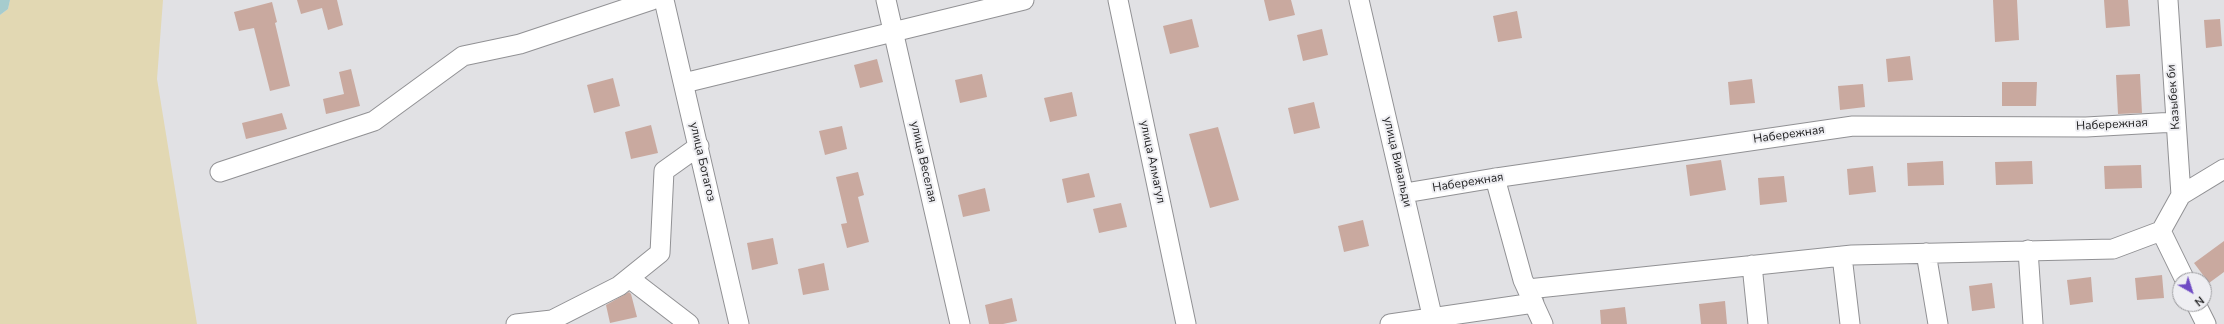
<!DOCTYPE html>
<html>
<head>
<meta charset="utf-8">
<style>
  body { margin:0 }
  #map { position:relative; width:2224px; height:324px; overflow:hidden; background:#e1e1e4; font-family:"Nunito Sans",sans-serif }
  canvas { display:block }
  .north { position:absolute; left:2172px; top:272px; width:40px; height:40px; box-sizing:border-box; background:#eeeef2; border:1px solid #9a9a9d; border-radius:50%; rotate:141deg; font-size:11px; font-weight:700; line-height:16px; text-align:center; color:#1d1d1e }
  .north::after { content:''; display:block; margin:auto; width:14px; height:18px; background:#6f4bc4; clip-path:polygon(50% 0,100% 100%,50% 72%,0 100%) }
</style>
</head>
<body>
<div id="map">
<canvas width="2224" height="324"></canvas>
<div class="north">N</div>
</div>
<script>
const ctx = document.querySelector('canvas').getContext('2d');
ctx.lineJoin = 'round';
function fill(path, color) { ctx.fillStyle = color; ctx.fill(path, 'evenodd'); }
function trace(path, color, width, dash) { ctx.strokeStyle = color; ctx.lineWidth = width; ctx.lineCap = dash ? 'butt' : 'round'; ctx.setLineDash(dash || []); ctx.stroke(path); }
function drawText(font, color, halo, rows, align = 'center') {
  ctx.font = font + ' "Nunito Sans",sans-serif'; ctx.lineWidth = 4; ctx.setLineDash([]); ctx.textBaseline = 'middle'; ctx.strokeStyle = halo; ctx.fillStyle = color; for (const [text, x, y, turn = 0] of rows) {
    ctx.save(); ctx.translate(x, y); ctx.rotate((+turn || 0) * Math.PI / 180); ctx.textAlign = isNaN(turn) ? turn : align; if (halo) ctx.strokeText(text, 0, 0); ctx.fillText(text, 0, 0); ctx.restore();
  }
}
fill(new Path2D(`
  M 10,0 L 163,0 L 157,79 L 197,324 L 0,324 L 0,15 L 8,9 Z`), '#e2d8b3');
fill(new Path2D(`
  M 0,0 L 10,0 L 8,9 L 0,15 Z`), '#a6ccce');
fill(new Path2D(`
  M 297,0 L 337,0 L 343,25 L 328,30 L 322,8 L 301,14 Z
  M 1264,0 L 1291,0 L 1295,15 L 1269,21 Z
  M 1993,0 L 2017,0 L 2019,40 L 1995,42 Z
  M 2104,0 L 2128,0 L 2130,26 L 2106,28 Z
  M 272,2 L 277,22 L 275,23 L 290,86 L 270,91 L 254,28 L 239,31 L 234,12 Z
  M 1517,11 L 1522,38 L 1498,42 L 1493,16 Z
  M 1192,19 L 1199,47 L 1170,54 L 1163,26 Z
  M 2220,19 L 2222,46 L 2206,48 L 2204,20 Z
  M 1322,29 L 1328,55 L 1303,61 L 1297,35 Z
  M 1910,56 L 1913,80 L 1888,82 L 1886,59 Z
  M 877,59 L 883,82 L 860,88 L 854,65 Z
  M 351,69 L 360,106 L 326,114 L 323,99 L 344,94 L 339,72 Z
  M 982,74 L 987,97 L 960,103 L 955,80 Z
  M 2140,74 L 2142,113 L 2118,114 L 2116,75 Z
  M 613,78 L 620,106 L 594,113 L 587,85 Z
  M 1752,79 L 1755,103 L 1730,105 L 1728,82 Z
  M 2002,82 L 2037,82 L 2036,106 L 2002,106 Z
  M 1863,84 L 1865,107 L 1840,110 L 1838,86 Z
  M 1072,92 L 1077,116 L 1050,122 L 1044,98 Z
  M 1314,102 L 1320,128 L 1294,134 L 1288,108 Z
  M 282,113 L 287,129 L 246,139 L 242,123 Z
  M 651,125 L 658,153 L 631,159 L 625,132 Z
  M 842,126 L 847,149 L 825,155 L 819,131 Z
  M 1218,127 L 1239,200 L 1210,208 L 1189,134 Z
  M 1721,160 L 1726,190 L 1690,196 L 1686,165 Z
  M 1943,161 L 1944,185 L 1908,186 L 1907,163 Z
  M 2032,161 L 2033,184 L 1996,185 L 1995,162 Z
  M 2141,165 L 2142,188 L 2105,189 L 2104,166 Z
  M 1873,166 L 1876,192 L 1849,195 L 1847,169 Z
  M 858,172 L 864,195 L 858,197 L 869,242 L 847,248 L 841,224 L 847,223 L 836,177 Z
  M 1089,173 L 1095,197 L 1067,203 L 1062,179 Z
  M 1784,176 L 1787,202 L 1760,205 L 1758,178 Z
  M 985,188 L 990,211 L 963,217 L 958,195 Z
  M 1121,203 L 1127,227 L 1099,233 L 1093,209 Z
  M 1363,220 L 1369,246 L 1344,252 L 1338,226 Z
  M 773,238 L 778,264 L 752,270 L 747,243 Z
  M 2224,241 L 2224,272 L 2209,283 L 2194,263 Z
  M 824,263 L 829,290 L 803,295 L 798,269 Z
  M 2162,275 L 2164,298 L 2137,300 L 2135,278 Z
  M 2091,277 L 2093,302 L 2070,305 L 2067,280 Z
  M 1992,283 L 1995,308 L 1972,311 L 1969,286 Z
  M 629,292 L 631,294 L 637,317 L 610,323 L 606,305 Z
  M 1012,298 L 1017,321 L 1003,324 L 989,324 L 985,305 Z
  M 1725,301 L 1727,324 L 1701,324 L 1699,304 Z
  M 1625,307 L 1627,324 L 1601,324 L 1600,310 Z`), '#c9a99f');
const minor = new Path2D(`
  M 664,0 L 739,324
  M 886,0 L 960,324
  M 1118,0 L 1186,324
  M 1359,0 L 1434,324
  M 2168,0 L 2181,195
  M 684,83 L 1024,0
  M 220,172 L 374,121 L 463,56 L 520,44 L 652,0
  M 1495,178 L 1523,280 L 1543,324
  M 1405,193 L 1495,178 L 1853,126 L 2086,127 L 2176,122
  M 2161,231 L 2185,280
  M 2028,250 L 2033,324
  M 1926,253 L 1938,324
  M 1842,256 L 1850,324
  M 1752,265 L 1758,324
  M 629,278 L 689,324
  M 1528,289 L 1852,255 L 2113,249 L 2161,231 L 2181,195 L 2224,169
  M 2196,304 L 2206,324
  M 516,324 L 552,320 L 619,286 L 660,253 L 664,171 L 699,146
  M 1390,324 L 1534,303`);
trace(minor, '#919194', 21);
trace(minor, '#fff', 19);
drawText('12px', '#1d1d1e', '#eeeef2', [
  ["Казыбек би",2174,97,-94],
  ["Набережная",2112,125,-3],
  ["Набережная",1789,135,-8],
  ["улица Ботагоз",702,162,77],
  ["улица Веселая",923,162,77],
  ["улица Алмагул",1152,162,78],
  ["улица Вивальди",1397,162,77],
  ["Набережная",1468,183,-9]
]);
</script>
</body>
</html>
